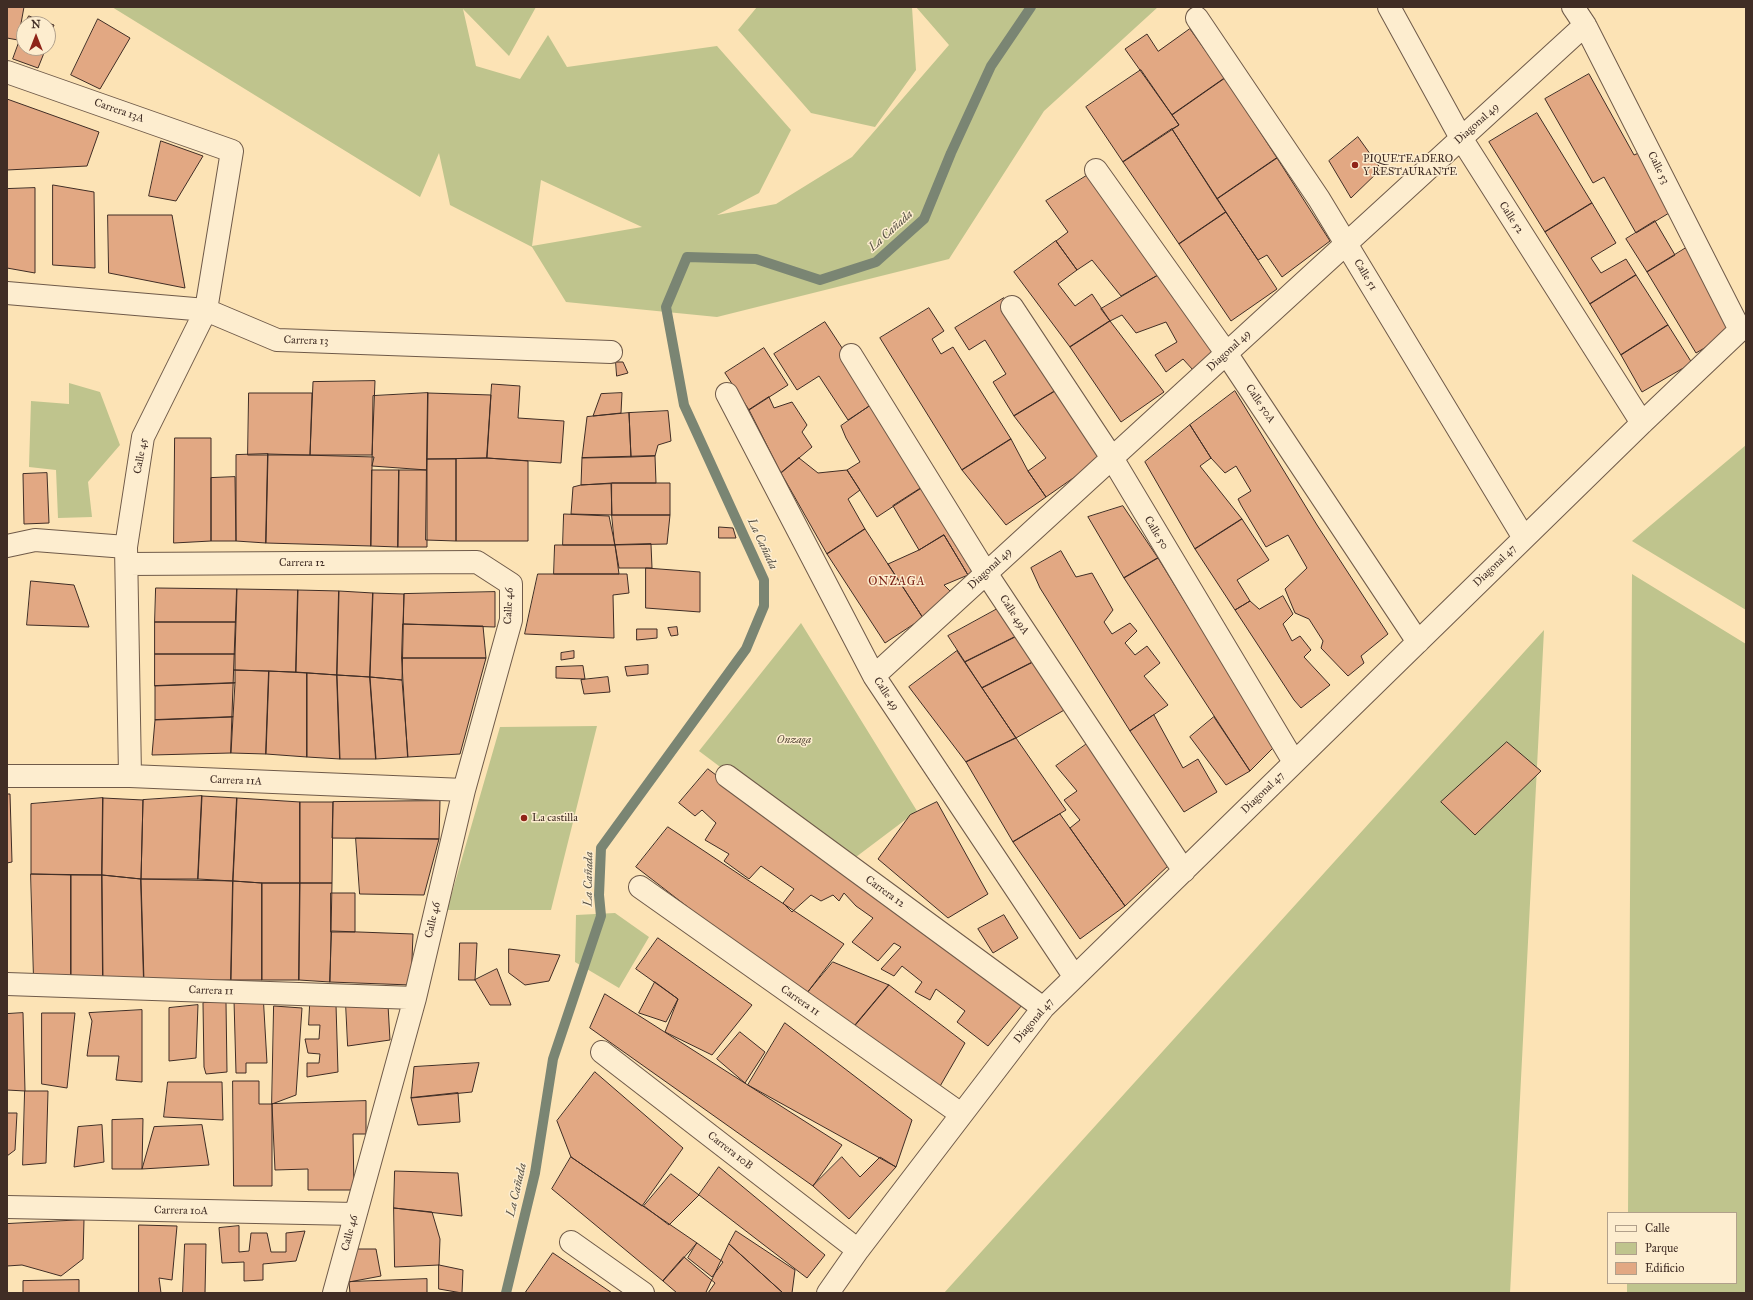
<!DOCTYPE html>
<html>
<head>
<meta charset="utf-8">
<style>
  body { margin:0 }
  #map { position:relative; width:1753px; height:1300px; overflow:hidden; background:#fce3b5; font-family:"IM FELL Great Primer",serif }
  canvas { display:block }
  .frame { position:absolute; inset:0; border:8px solid #402d25; pointer-events:none }
  .legend { position:absolute; left:1607px; top:1212px; width:130px; height:72px; box-sizing:border-box; background:#fdedcf; border:1px solid #b1a08b; margin:0; padding:5px 7px; list-style:none; font-size:12px; color:#402d25 }
  .legend li { display:flex; align-items:center; gap:8px; height:20px }
  .legend b { width:20px; border:1px solid #b1a08b }
  .north { position:absolute; left:16px; top:16px; width:40px; height:40px; box-sizing:border-box; background:#fdedcf; border:1px solid #b1a08b; border-radius:50%; rotate:0deg; font-size:11px; font-weight:700; line-height:16px; text-align:center; color:#402d25 }
  .north::after { content:''; display:block; margin:auto; width:14px; height:18px; background:#8f2418; clip-path:polygon(50% 0,100% 100%,50% 72%,0 100%) }
</style>
</head>
<body>
<div id="map">
<canvas width="1753" height="1300"></canvas>
<div class="frame"></div>
<ul class="legend">
<li><b style="height:5px;background:#fdedcf"></b>Calle</li>
<li><b style="height:11px;background:#bfc48d"></b>Parque</li>
<li><b style="height:11px;background:#e2a883"></b>Edificio</li>
</ul>
<div class="north">N</div>
</div>
<script>
const ctx = document.querySelector('canvas').getContext('2d');
ctx.lineJoin = 'round';
function fill(path, color) { ctx.fillStyle = color; ctx.fill(path, 'evenodd'); }
function trace(path, color, width, dash) { ctx.strokeStyle = color; ctx.lineWidth = width; ctx.lineCap = dash ? 'butt' : 'round'; ctx.setLineDash(dash || []); ctx.stroke(path); }
function drawText(font, color, halo, rows, align = 'center') {
  ctx.font = font + ' "IM FELL Great Primer",serif'; ctx.lineWidth = 3; ctx.setLineDash([]); ctx.textBaseline = 'middle'; ctx.strokeStyle = halo; ctx.fillStyle = color; for (const [text, x, y, turn = 0] of rows) {
    ctx.save(); ctx.translate(x, y); ctx.rotate((+turn || 0) * Math.PI / 180); ctx.textAlign = isNaN(turn) ? turn : align; if (halo) ctx.strokeText(text, 0, 0); ctx.fillText(text, 0, 0); ctx.restore();
  }
}
fill(new Path2D(`
  M 112,7 L 536,7 L 509,56 L 463,9 L 476,66 L 520,79 L 548,35 L 567,67 L 717,46 L 791,130 L 759,193 L 717,215 L 776,204 L 852,157 L 949,45 L 916,7 L 1158,7 L 1044,111 L 949,259 L 717,317 L 566,302 L 532,247 L 450,205 L 439,153 L 420,197 ZM 541,180 L 642,227 L 532,246 Z
  M 757,7 L 912,7 L 916,70 L 875,127 L 811,113 L 738,30 Z
  M 69,383 L 100,392 L 120,445 L 88,482 L 92,517 L 58,518 L 56,470 L 29,467 L 31,401 L 69,404 Z
  M 1746,445 L 1746,610 L 1632,541 Z
  M 1632,574 L 1746,644 L 1746,1293 L 1627,1293 L 1627,1283 L 1736,1283 L 1736,1213 L 1628,1213 Z
  M 801,623 L 917,811 L 848,863 L 699,751 Z
  M 1544,630 L 1510,1293 L 944,1293 Z
  M 597,726 L 551,910 L 447,910 L 500,727 Z
  M 615,913 L 649,937 L 619,988 L 575,962 L 576,915 Z`), '#bfc48d');
trace(new Path2D(`
  M 506,1293 L 535,1173 L 553,1059 L 601,916 L 599,895 L 601,848 L 746,649 L 764,606 L 764,580 L 684,405 L 666,307 L 687,257 L 756,259 L 820,280 L 876,262 L 924,219 L 951,153 L 991,66 L 1031,7`), '#7a8573', 10);
const building = new Path2D(`
  M 7,7 L 24,7 L 18,40 L 7,38 Z
  M 29,16 L 54,25 L 48,42 L 48,24 L 25,24 Z
  M 98,19 L 130,38 L 100,89 L 71,75 Z
  M 24,28 L 24,48 L 46,48 L 38,68 L 13,59 Z
  M 1190,29 L 1225,78 L 1172,115 L 1125,49 L 1147,34 L 1158,51 Z
  M 1141,70 L 1179,125 L 1123,162 L 1086,107 Z
  M 1589,74 L 1634,155 L 1641,152 L 1674,210 L 1636,233 L 1604,177 L 1593,183 L 1545,99 Z
  M 1225,78 L 1277,158 L 1217,199 L 1172,129 L 1179,125 L 1172,115 Z
  M 7,99 L 99,132 L 87,166 L 7,170 Z
  M 1537,113 L 1592,203 L 1545,232 L 1489,142 Z
  M 1172,129 L 1226,212 L 1179,244 L 1123,162 Z
  M 1358,137 L 1381,169 L 1351,198 L 1329,161 Z
  M 161,141 L 203,156 L 176,201 L 149,196 Z
  M 1277,158 L 1330,241 L 1282,277 L 1267,255 L 1258,260 L 1217,199 Z
  M 1096,170 L 1167,270 L 1121,296 L 1092,260 L 1077,270 L 1056,241 L 1068,232 L 1046,201 Z
  M 53,185 L 94,192 L 95,268 L 53,265 Z
  M 35,188 L 35,273 L 7,268 L 7,189 Z
  M 1592,203 L 1616,243 L 1591,258 L 1601,273 L 1626,259 L 1636,275 L 1590,304 L 1545,232 Z
  M 1226,212 L 1277,289 L 1231,321 L 1179,244 Z
  M 108,215 L 172,215 L 185,288 L 109,273 Z
  M 1655,221 L 1675,255 L 1647,272 L 1626,239 Z
  M 1056,241 L 1077,270 L 1058,284 L 1075,306 L 1092,294 L 1110,321 L 1070,347 L 1014,272 Z
  M 1686,248 L 1735,330 L 1696,353 L 1647,272 Z
  M 1167,270 L 1222,347 L 1193,370 L 1183,359 L 1166,372 L 1155,355 L 1177,342 L 1166,322 L 1136,333 L 1122,315 L 1110,321 L 1101,309 Z
  M 1636,275 L 1668,325 L 1621,355 L 1590,304 Z
  M 1004,298 L 1060,388 L 1014,416 L 993,382 L 1006,374 L 985,340 L 969,350 L 955,328 Z
  M 929,308 L 944,331 L 932,339 L 941,354 L 953,347 L 1011,439 L 962,470 L 880,338 Z
  M 1110,321 L 1164,392 L 1121,422 L 1070,347 Z
  M 825,322 L 877,401 L 848,420 L 819,376 L 797,390 L 774,354 Z
  M 1668,325 L 1692,363 L 1642,392 L 1621,355 Z
  M 764,348 L 788,385 L 749,410 L 725,373 Z
  M 616,362 L 623,362 L 628,373 L 617,376 Z
  M 375,381 L 372,455 L 310,455 L 313,382 Z
  M 492,384 L 520,386 L 518,418 L 564,421 L 561,463 L 487,458 Z
  M 1060,388 L 1102,458 L 1046,497 L 1028,471 L 1046,458 L 1014,416 Z
  M 1235,391 L 1317,525 L 1388,634 L 1361,656 L 1364,663 L 1348,676 L 1321,648 L 1323,641 L 1309,619 L 1295,613 L 1285,589 L 1307,568 L 1288,535 L 1266,547 L 1241,505 L 1238,499 L 1251,491 L 1236,466 L 1225,473 L 1211,458 L 1190,425 Z
  M 249,393 L 312,393 L 310,455 L 248,455 Z
  M 428,393 L 491,395 L 487,458 L 427,459 Z
  M 428,393 L 427,470 L 372,466 L 373,396 Z
  M 622,393 L 621,413 L 593,416 L 601,394 Z
  M 769,397 L 774,408 L 792,402 L 807,425 L 802,432 L 812,447 L 781,473 L 749,410 Z
  M 877,401 L 929,483 L 877,517 L 847,470 L 860,462 L 846,438 L 841,426 Z
  M 668,411 L 671,441 L 658,445 L 655,456 L 631,457 L 629,413 Z
  M 629,413 L 631,457 L 582,458 L 587,417 Z
  M 1190,425 L 1211,458 L 1200,466 L 1242,519 L 1195,549 L 1145,462 Z
  M 175,438 L 211,438 L 211,541 L 174,543 Z
  M 1011,439 L 1028,471 L 1046,497 L 1006,525 L 962,470 Z
  M 268,454 L 266,543 L 236,541 L 236,455 Z
  M 268,454 L 374,457 L 372,466 L 371,546 L 266,543 Z
  M 655,456 L 656,483 L 612,483 L 581,485 L 582,458 Z
  M 487,458 L 528,461 L 528,541 L 456,541 L 456,459 Z
  M 799,458 L 818,473 L 847,470 L 860,490 L 848,499 L 865,529 L 827,554 L 781,473 Z
  M 427,459 L 456,459 L 456,541 L 426,540 Z
  M 372,470 L 399,470 L 398,547 L 371,546 Z
  M 399,470 L 427,470 L 427,547 L 398,547 Z
  M 47,473 L 49,523 L 24,524 L 23,474 Z
  M 235,477 L 236,541 L 211,541 L 211,478 Z
  M 612,483 L 670,483 L 670,515 L 612,515 Z
  M 929,483 L 980,568 L 968,575 L 944,535 L 919,550 L 893,506 Z
  M 611,484 L 612,515 L 571,514 L 573,487 L 581,485 Z
  M 1123,506 L 1158,558 L 1124,578 L 1088,517 Z
  M 564,514 L 609,516 L 615,545 L 563,545 Z
  M 612,515 L 670,515 L 667,544 L 615,545 Z
  M 1242,519 L 1269,560 L 1237,580 L 1250,601 L 1235,610 L 1195,549 Z
  M 719,527 L 733,528 L 736,538 L 719,538 Z
  M 865,529 L 923,618 L 885,643 L 827,554 Z
  M 944,535 L 968,575 L 944,585 L 956,597 L 923,618 L 888,564 L 919,550 Z
  M 651,544 L 652,568 L 619,568 L 615,545 Z
  M 555,545 L 615,545 L 619,574 L 554,574 Z
  M 1061,551 L 1076,577 L 1092,573 L 1113,610 L 1104,622 L 1112,634 L 1130,623 L 1137,631 L 1125,643 L 1135,655 L 1147,646 L 1160,663 L 1144,676 L 1168,705 L 1130,731 L 1040,588 L 1031,568 Z
  M 1158,558 L 1274,747 L 1250,771 L 1124,578 Z
  M 646,568 L 700,572 L 700,612 L 646,608 Z
  M 538,574 L 627,574 L 629,593 L 613,595 L 614,638 L 525,634 Z
  M 31,581 L 74,585 L 89,627 L 27,625 Z
  M 156,588 L 237,589 L 236,622 L 155,622 Z
  M 237,589 L 298,590 L 296,672 L 234,670 Z
  M 298,590 L 339,591 L 337,675 L 296,672 Z
  M 339,591 L 373,593 L 370,677 L 337,675 Z
  M 495,592 L 495,627 L 403,624 L 404,594 Z
  M 373,593 L 404,594 L 402,680 L 370,677 Z
  M 1283,596 L 1293,614 L 1283,624 L 1292,641 L 1300,636 L 1311,650 L 1304,657 L 1330,685 L 1301,708 L 1294,700 L 1235,610 L 1250,601 L 1259,609 Z
  M 1001,607 L 1017,636 L 965,662 L 948,636 Z
  M 155,622 L 236,622 L 235,654 L 155,654 Z
  M 403,624 L 483,626 L 486,658 L 402,658 Z
  M 677,627 L 678,635 L 671,636 L 668,628 Z
  M 637,629 L 657,629 L 657,638 L 637,640 Z
  M 1017,636 L 1037,660 L 982,688 L 965,662 Z
  M 574,651 L 574,658 L 561,660 L 561,653 Z
  M 957,651 L 1016,738 L 966,762 L 909,687 Z
  M 155,654 L 235,654 L 235,683 L 155,686 Z
  M 402,658 L 486,658 L 460,754 L 408,757 Z
  M 1037,660 L 1066,709 L 1016,738 L 982,688 Z
  M 648,665 L 648,674 L 627,676 L 625,667 Z
  M 583,666 L 585,679 L 556,678 L 556,667 Z
  M 234,670 L 269,671 L 266,754 L 231,753 Z
  M 269,671 L 307,673 L 307,757 L 266,754 Z
  M 307,673 L 337,675 L 340,759 L 307,757 Z
  M 337,675 L 370,677 L 376,759 L 340,759 Z
  M 370,677 L 402,680 L 408,757 L 376,759 Z
  M 608,677 L 610,692 L 584,694 L 581,680 Z
  M 235,683 L 233,717 L 155,720 L 155,686 Z
  M 1154,715 L 1183,768 L 1198,759 L 1217,792 L 1184,812 L 1130,731 Z
  M 233,717 L 231,753 L 152,755 L 155,720 Z
  M 1214,717 L 1250,771 L 1226,785 L 1190,737 Z
  M 1016,738 L 1066,810 L 1013,842 L 966,762 Z
  M 1091,741 L 1169,865 L 1125,906 L 1070,828 L 1080,820 L 1064,800 L 1077,791 L 1056,766 Z
  M 1507,742 L 1541,771 L 1475,835 L 1441,802 Z
  M 708,769 L 1022,1005 L 988,1046 L 957,1022 L 965,1011 L 936,989 L 930,1000 L 915,992 L 922,982 L 902,966 L 894,976 L 881,969 L 901,947 L 894,943 L 878,961 L 852,942 L 873,918 L 856,906 L 844,893 L 839,901 L 833,895 L 821,901 L 811,895 L 792,912 L 783,903 L 794,889 L 761,866 L 749,879 L 724,861 L 729,854 L 705,840 L 716,823 L 702,810 L 695,816 L 679,803 Z
  M 7,794 L 10,794 L 12,862 L 7,863 Z
  M 202,796 L 237,798 L 233,881 L 198,879 Z
  M 202,796 L 198,879 L 141,879 L 143,800 Z
  M 103,798 L 143,800 L 141,879 L 102,875 Z
  M 103,798 L 102,875 L 31,874 L 31,804 Z
  M 237,798 L 300,802 L 300,883 L 262,883 L 233,881 Z
  M 440,801 L 439,839 L 332,838 L 333,802 Z
  M 300,802 L 333,802 L 332,883 L 300,883 Z
  M 937,802 L 988,894 L 948,918 L 878,859 L 910,815 Z
  M 1060,814 L 1125,906 L 1080,939 L 1013,842 Z
  M 668,827 L 844,944 L 804,997 L 636,867 Z
  M 356,838 L 439,839 L 424,895 L 360,894 Z
  M 31,874 L 71,875 L 71,981 L 34,981 Z
  M 71,875 L 102,875 L 103,981 L 71,981 Z
  M 102,875 L 141,879 L 144,982 L 103,981 Z
  M 141,879 L 233,881 L 231,980 L 144,982 Z
  M 233,881 L 262,883 L 262,980 L 231,980 Z
  M 262,883 L 300,883 L 299,980 L 262,980 Z
  M 300,883 L 332,883 L 330,982 L 299,980 Z
  M 331,893 L 355,893 L 355,932 L 331,932 Z
  M 1004,915 L 1018,938 L 993,953 L 978,929 Z
  M 332,931 L 413,934 L 411,985 L 330,982 Z
  M 658,938 L 752,1005 L 712,1055 L 665,1032 L 678,999 L 636,969 Z
  M 460,943 L 477,943 L 475,980 L 459,980 Z
  M 509,949 L 560,955 L 549,981 L 525,985 L 509,973 Z
  M 833,962 L 889,985 L 852,1029 L 804,997 Z
  M 497,969 L 511,1005 L 490,1005 L 475,980 Z
  M 655,982 L 678,999 L 666,1022 L 639,1013 Z
  M 889,985 L 965,1043 L 939,1088 L 852,1029 Z
  M 263,993 L 267,1063 L 246,1063 L 246,1073 L 236,1073 L 234,1000 Z
  M 605,994 L 842,1145 L 813,1186 L 590,1028 Z
  M 226,1002 L 227,1072 L 206,1074 L 204,1067 L 203,1003 Z
  M 346,1004 L 388,1005 L 390,1040 L 348,1046 Z
  M 198,1005 L 196,1058 L 169,1061 L 169,1008 Z
  M 310,1005 L 336,1005 L 338,1072 L 307,1077 L 307,1063 L 319,1063 L 320,1054 L 308,1053 L 305,1039 L 319,1039 L 320,1025 L 309,1025 Z
  M 274,1006 L 302,1008 L 296,1095 L 272,1104 Z
  M 142,1010 L 142,1082 L 116,1080 L 119,1056 L 87,1056 L 92,1021 L 89,1013 Z
  M 23,1013 L 25,1091 L 7,1090 L 7,1014 Z
  M 42,1013 L 75,1013 L 67,1088 L 42,1084 Z
  M 785,1023 L 912,1120 L 896,1167 L 748,1085 Z
  M 740,1032 L 765,1052 L 745,1083 L 717,1059 Z
  M 479,1063 L 472,1092 L 411,1098 L 414,1067 Z
  M 595,1072 L 683,1148 L 642,1206 L 571,1157 L 557,1121 Z
  M 233,1081 L 259,1081 L 259,1104 L 272,1104 L 272,1186 L 234,1186 Z
  M 168,1082 L 222,1082 L 223,1120 L 164,1117 Z
  M 25,1091 L 48,1091 L 46,1163 L 23,1165 Z
  M 458,1093 L 460,1122 L 418,1125 L 411,1098 Z
  M 366,1101 L 366,1134 L 353,1134 L 354,1190 L 308,1190 L 308,1169 L 275,1170 L 272,1104 Z
  M 7,1113 L 17,1113 L 15,1150 L 7,1156 Z
  M 143,1119 L 142,1169 L 112,1169 L 112,1120 Z
  M 102,1125 L 104,1162 L 74,1167 L 78,1127 Z
  M 202,1125 L 209,1165 L 142,1169 L 154,1127 Z
  M 571,1157 L 697,1243 L 663,1281 L 552,1189 Z
  M 842,1157 L 860,1177 L 880,1157 L 896,1167 L 849,1219 L 813,1186 Z
  M 719,1167 L 825,1255 L 807,1278 L 699,1195 Z
  M 395,1171 L 458,1173 L 462,1216 L 394,1208 Z
  M 671,1174 L 699,1195 L 669,1225 L 644,1206 Z
  M 394,1208 L 432,1212 L 440,1239 L 439,1265 L 395,1267 Z
  M 84,1220 L 83,1259 L 61,1276 L 22,1265 L 7,1266 L 7,1224 Z
  M 139,1225 L 177,1226 L 172,1280 L 159,1278 L 161,1293 L 139,1293 Z
  M 239,1226 L 239,1252 L 249,1251 L 251,1233 L 267,1233 L 271,1252 L 286,1252 L 286,1233 L 305,1231 L 296,1261 L 263,1264 L 263,1280 L 244,1281 L 244,1262 L 222,1263 L 219,1228 Z
  M 736,1231 L 795,1270 L 792,1293 L 783,1293 L 729,1244 Z
  M 697,1243 L 723,1262 L 712,1277 L 688,1258 Z
  M 185,1244 L 206,1244 L 205,1293 L 183,1293 Z
  M 729,1244 L 783,1293 L 706,1293 Z
  M 355,1249 L 376,1249 L 381,1276 L 349,1282 Z
  M 553,1253 L 612,1293 L 528,1293 L 526,1292 Z
  M 684,1257 L 715,1283 L 708,1293 L 677,1293 L 663,1281 Z
  M 439,1265 L 463,1270 L 462,1293 L 439,1289 Z
  M 427,1279 L 427,1293 L 350,1293 L 349,1282 Z
  M 79,1280 L 79,1293 L 23,1293 L 23,1281 Z`);
fill(building, '#e2a883');
trace(building, '#402d25', 1);
const minor = new Path2D(`
  M 1389,7 L 1461,138 L 1642,423
  M 1197,18 L 1319,199 L 1524,538
  M 7,72 L 232,151 L 206,310 L 143,437 L 126,547 L 130,776
  M 1096,170 L 1222,347 L 1418,642
  M 7,293 L 206,310 L 277,340 L 611,352
  M 1012,307 L 1112,458 L 1294,762
  M 851,355 L 986,573 L 1184,871
  M 727,394 L 874,676 L 1074,976
  M 7,546 L 35,540 L 126,547
  M 127,564 L 477,562 L 511,584 L 511,620 L 464,790 L 415,998 L 334,1293
  M 874,676 L 1585,25
  M 7,776 L 130,776 L 464,790
  M 727,776 L 1043,1008
  M 640,887 L 961,1114
  M 7,984 L 415,998
  M 602,1052 L 858,1250
  M 7,1207 L 355,1214
  M 571,1242 L 643,1293
  M 828,1293 L 858,1250 L 1043,1008 L 1642,423 L 1740,330 L 1585,25 L 1573,7`);
trace(minor, '#6f5a49', 24);
trace(minor, '#fdedcf', 22);
for (const [x, y, r, color] of [
  [1355,165,4,"#8f2418"],
  [524,818,4,"#8f2418"]
]) { const dot = new Path2D(); dot.arc(x, y, r, 0, 2 * Math.PI); ctx.fillStyle = color; ctx.fill(dot); trace(dot, '#fdedcf', 1.5); }
drawText('11px', '#402d25', '#fdedcf', [
  ["Carrera 13A",119,111,19],
  ["Diagonal 49",1477,124,-42],
  ["Calle 53",1658,168,63],
  ["Calle 52",1511,218,57],
  ["Calle 51",1365,275,59],
  ["Carrera 13",306,341,2],
  ["Diagonal 49",1229,351,-43],
  ["Calle 50A",1260,404,56],
  ["Calle 45",141,456,-80],
  ["Calle 50",1156,533,59],
  ["Carrera 12",302,563],
  ["Diagonal 47",1495,566,-44],
  ["Diagonal 49",990,569,-43],
  ["Calle 46",509,606,-88],
  ["Calle 49A",1014,615,57],
  ["Calle 49",886,694,57],
  ["Carrera 11A",236,781,2],
  ["Diagonal 47",1263,793,-44],
  ["Carrera 12",885,892,36],
  ["Calle 46",433,920,-77],
  ["Carrera 11",211,991,2],
  ["Carrera 11",800,1001,35],
  ["Diagonal 47",1034,1021,-50],
  ["Carrera 10B",730,1151,38],
  ["Carrera 10A",181,1211,1],
  ["Calle 46",350,1233,-75]
]);
drawText('11px', '#402d25', '#fdedcf', [
  ["PIQUETEADERO",1363,159],
  ["Y RESTAURANTE",1363,172],
  ["La castilla",532,818]
], 'left');
drawText('italic 11px', '#594b3a', '#fdedcf', [
  ["Onzaga",794,740]
]);
drawText('italic 12px', '#585246', '#fdedcf', [
  ["La Cañada",891,231,-42],
  ["La Cañada",762,544,65],
  ["La Cañada",589,879,-89],
  ["La Cañada",517,1190,-77]
]);
ctx.letterSpacing = '1px';
drawText('12px', '#7a1f14', '#fdedcf', [
  ["ONZAGA",897,582]
]);
ctx.letterSpacing = '0px';
</script>
</body>
</html>
